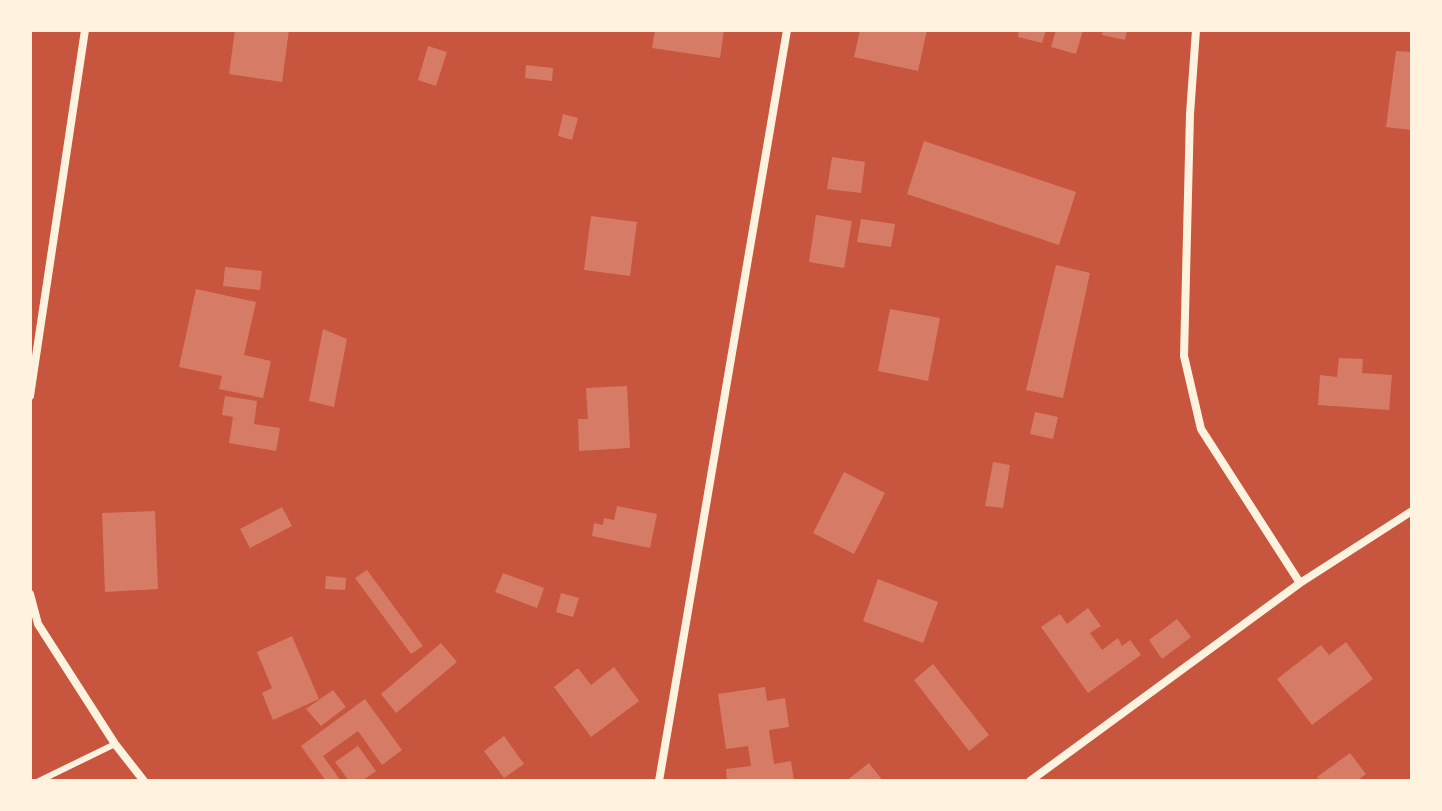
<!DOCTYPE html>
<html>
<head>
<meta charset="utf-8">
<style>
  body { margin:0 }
  #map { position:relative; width:1442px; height:811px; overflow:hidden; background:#c8553d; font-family:"Alegreya Sans",sans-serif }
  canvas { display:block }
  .frame { position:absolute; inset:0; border:32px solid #fff3e0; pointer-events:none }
</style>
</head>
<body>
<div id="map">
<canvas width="1442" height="811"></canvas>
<div class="frame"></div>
</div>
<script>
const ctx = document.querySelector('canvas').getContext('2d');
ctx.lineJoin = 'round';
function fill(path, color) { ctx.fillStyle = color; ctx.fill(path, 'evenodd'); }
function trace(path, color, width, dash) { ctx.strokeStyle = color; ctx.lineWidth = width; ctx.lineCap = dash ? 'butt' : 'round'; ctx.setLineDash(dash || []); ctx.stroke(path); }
fill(new Path2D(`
  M 235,30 L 289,30 L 282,82 L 229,74 Z
  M 655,30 L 724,30 L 720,58 L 652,48 Z
  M 860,30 L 927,30 L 918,71 L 854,57 Z
  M 1019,30 L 1046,30 L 1042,43 L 1018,37 Z
  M 1056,30 L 1083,30 L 1076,54 L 1051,47 Z
  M 1103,30 L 1127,30 L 1125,40 L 1102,35 Z
  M 428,46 L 447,52 L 436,86 L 418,80 Z
  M 1396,51 L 1412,52 L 1412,130 L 1386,127 Z
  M 526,65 L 553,68 L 552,81 L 525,78 Z
  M 563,114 L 578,118 L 572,140 L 558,136 Z
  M 924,141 L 1076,192 L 1059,245 L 907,194 Z
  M 832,157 L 865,162 L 861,193 L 827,189 Z
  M 816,215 L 852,221 L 844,268 L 809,262 Z
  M 591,216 L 637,222 L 630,276 L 584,270 Z
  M 861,219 L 895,224 L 891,247 L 857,242 Z
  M 1056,265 L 1090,273 L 1063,398 L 1026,390 Z
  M 225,267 L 262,271 L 260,290 L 223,286 Z
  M 196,289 L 256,302 L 244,355 L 271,361 L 263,398 L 219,389 L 222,376 L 179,367 Z
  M 890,309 L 940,318 L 928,381 L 878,371 Z
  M 323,329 L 347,339 L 334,407 L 309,401 Z
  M 1339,358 L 1363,359 L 1362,373 L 1392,375 L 1389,410 L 1318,405 L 1320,375 L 1337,377 Z
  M 627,386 L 630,448 L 579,451 L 578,419 L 588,419 L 586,388 Z
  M 225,396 L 257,401 L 254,424 L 280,428 L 276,451 L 229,443 L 233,417 L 222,415 Z
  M 1035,412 L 1058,417 L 1053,439 L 1030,434 Z
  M 993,462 L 1010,465 L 1003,508 L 985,506 Z
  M 844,472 L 885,493 L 854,554 L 813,533 Z
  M 617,506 L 657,514 L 650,548 L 592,536 L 594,523 L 603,525 L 604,518 L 614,520 Z
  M 282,507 L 292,526 L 250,548 L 240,529 Z
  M 155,511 L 158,589 L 105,592 L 102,513 Z
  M 367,570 L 423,646 L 411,654 L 355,578 Z
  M 503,573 L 544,588 L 537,608 L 495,592 Z
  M 326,576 L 346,578 L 345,590 L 325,589 Z
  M 878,579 L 938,602 L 923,643 L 863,621 Z
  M 561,593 L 579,598 L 573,617 L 556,612 Z
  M 1088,608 L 1101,626 L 1090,633 L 1102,650 L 1118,638 L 1122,646 L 1130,640 L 1141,655 L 1088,693 L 1041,627 L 1060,614 L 1067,624 Z
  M 1177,619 L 1191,637 L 1162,659 L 1149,640 Z
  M 292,636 L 319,699 L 273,720 L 262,693 L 272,688 L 257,652 Z
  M 1346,642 L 1373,679 L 1312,725 L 1277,679 L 1321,645 L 1329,655 Z
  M 441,643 L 457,662 L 396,713 L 381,694 Z
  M 933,664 L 989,735 L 969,751 L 914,680 Z
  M 614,667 L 639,701 L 591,737 L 554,687 L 578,668 L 591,685 Z
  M 765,687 L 767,701 L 785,698 L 789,727 L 769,730 L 774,764 L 791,761 L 794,781 L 727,781 L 726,769 L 751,766 L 748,746 L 726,749 L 718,694 Z
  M 333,690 L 346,707 L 321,726 L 306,709 Z
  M 365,699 L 402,750 L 382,765 L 358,731 L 323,756 L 341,781 L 326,781 L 301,746 Z
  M 504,736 L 524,764 L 504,778 L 484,751 Z
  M 358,746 L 376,771 L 362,781 L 349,781 L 335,762 Z
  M 1350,753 L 1366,774 L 1357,781 L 1321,781 L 1317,777 Z
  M 869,763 L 883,781 L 846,781 Z`), '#d67c66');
trace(new Path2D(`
  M 39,781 L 115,744`), '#fff3e0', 6);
trace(new Path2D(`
  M 1196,30 L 1190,114 L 1184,356 L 1201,429 L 1300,583
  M 30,396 L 85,30
  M 30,594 L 38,624 L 115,744 L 144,781
  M 659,781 L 787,30
  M 1030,781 L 1300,583 L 1412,511`), '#fff3e0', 8);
</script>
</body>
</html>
